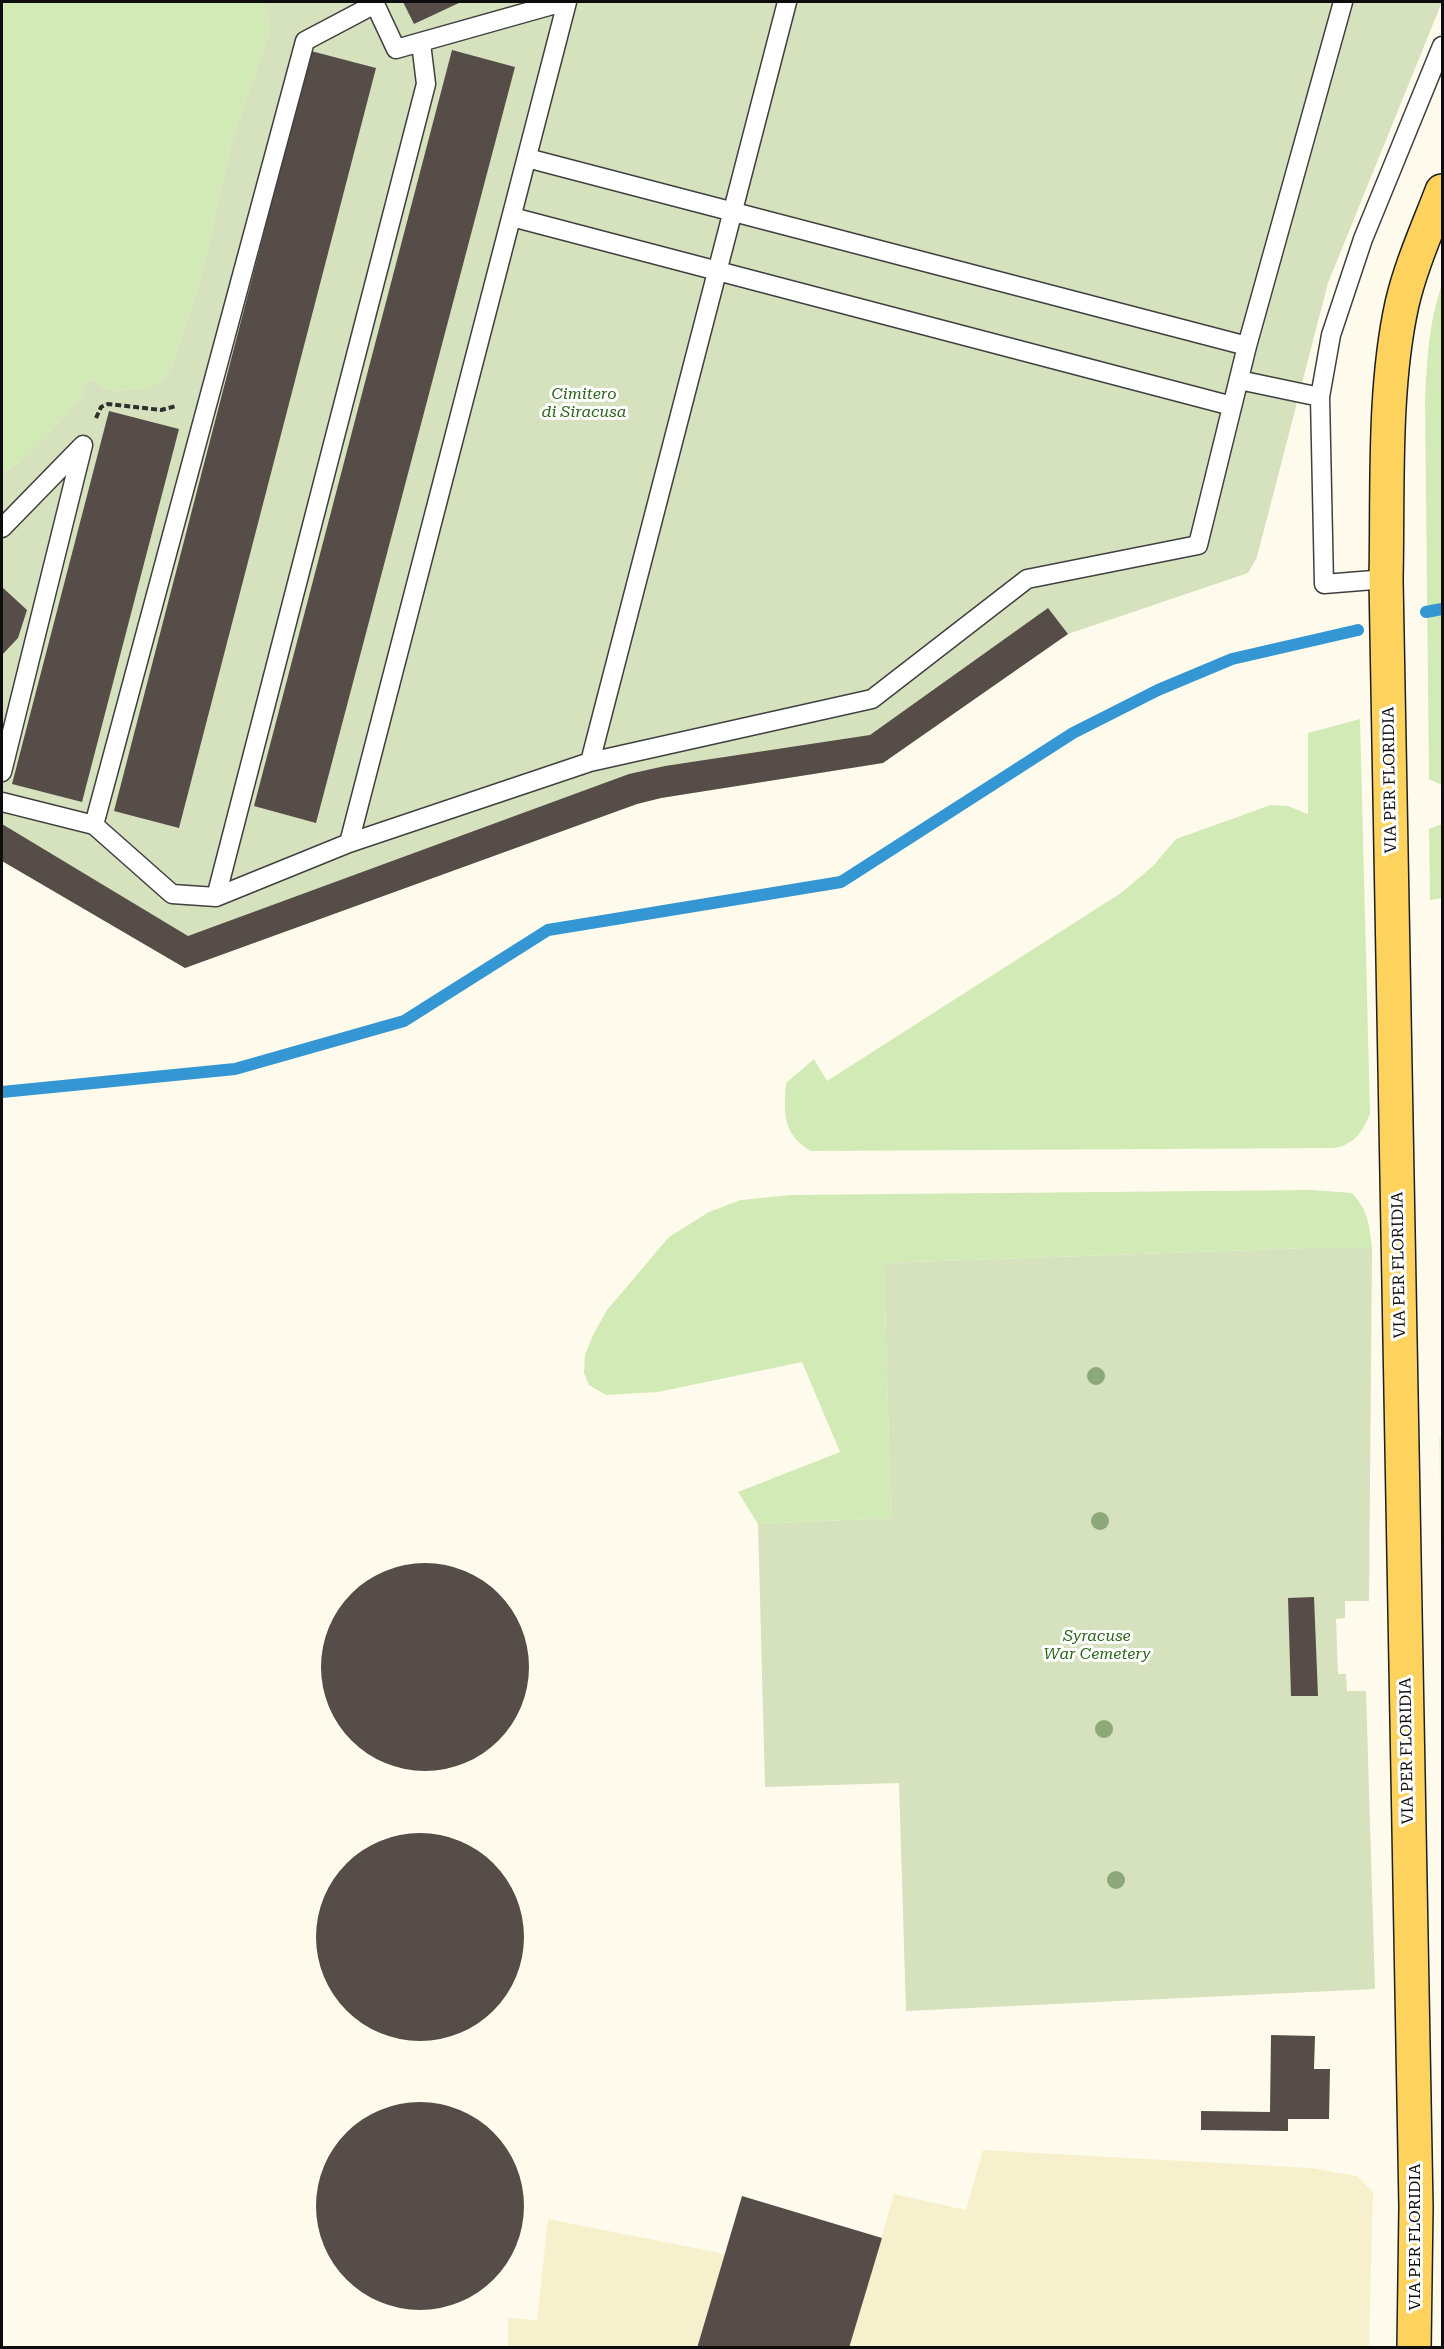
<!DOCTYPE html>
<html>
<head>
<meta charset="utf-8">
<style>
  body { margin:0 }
  #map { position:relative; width:1444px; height:2349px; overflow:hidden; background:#fffbec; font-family:"Roboto Serif",serif }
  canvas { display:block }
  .frame { position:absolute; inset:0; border:3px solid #0d0d0d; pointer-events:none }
</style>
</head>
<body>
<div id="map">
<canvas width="1444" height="2349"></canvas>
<div class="frame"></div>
</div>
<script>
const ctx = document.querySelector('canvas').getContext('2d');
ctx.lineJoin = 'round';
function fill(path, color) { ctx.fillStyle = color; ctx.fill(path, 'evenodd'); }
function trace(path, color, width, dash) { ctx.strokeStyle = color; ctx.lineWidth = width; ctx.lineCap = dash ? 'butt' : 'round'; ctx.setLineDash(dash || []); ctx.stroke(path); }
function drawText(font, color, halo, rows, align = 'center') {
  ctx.font = font + ' "Roboto Serif",serif'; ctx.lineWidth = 6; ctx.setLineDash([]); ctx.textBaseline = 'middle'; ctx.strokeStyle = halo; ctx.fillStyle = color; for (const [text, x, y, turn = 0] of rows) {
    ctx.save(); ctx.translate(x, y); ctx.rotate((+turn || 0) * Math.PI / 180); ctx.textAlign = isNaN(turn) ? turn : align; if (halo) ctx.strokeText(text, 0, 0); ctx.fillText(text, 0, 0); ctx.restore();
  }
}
fill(new Path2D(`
  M 1439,1437 L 1442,1437 L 1442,1633 Z
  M 983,2150 L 1311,2168 L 1357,2176 L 1373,2192 L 1369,2347 L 849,2348 L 894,2194 L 966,2210 Z
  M 548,2219 L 725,2254 L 697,2347 L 508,2347 L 508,2318 L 537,2320 Z`), '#f6f1cc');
fill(new Path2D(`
  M 2,2 L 262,2 L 266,8 L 270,30 L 231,143 L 204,266 L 174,360 L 166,376 L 150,387 L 115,391 L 104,388 L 94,379 L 82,385 L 83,395 C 59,421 32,456 2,474 Z
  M 1442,284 L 1442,785 L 1429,779 L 1425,399 C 1427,360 1429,321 1442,284 Z
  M 1360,719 L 1370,1114 C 1362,1133 1354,1145 1333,1148 L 811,1151 C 782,1134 784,1113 786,1083 L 814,1059 L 827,1081 L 1121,893 L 1153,866 L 1176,839 L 1271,805 L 1288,806 L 1308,814 L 1308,733 Z
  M 1442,824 L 1442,898 L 1430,900 L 1429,829 Z
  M 1312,1190 L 1352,1193 C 1369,1212 1369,1224 1372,1248 L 1310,1248 L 884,1263 L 891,1518 L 758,1524 L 738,1492 L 840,1452 L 802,1362 L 658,1392 L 606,1395 L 589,1385 L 584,1373 L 585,1355 L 593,1335 L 607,1310 L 669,1237 L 709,1212 L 741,1200 L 791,1195 Z`), '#d2eab5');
fill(new Path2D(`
  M 262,2 L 1442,2 L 1328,283 L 1257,557 L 1248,573 L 1068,634 L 883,763 L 661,798 L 637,804 L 185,968 L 2,861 L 2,474 C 32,456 59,421 83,395 L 82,385 L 94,379 L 104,388 L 115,391 L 150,387 L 166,376 L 174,360 L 204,266 L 231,143 L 270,30 L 266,8 Z
  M 1310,1248 L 1372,1248 L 1369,1601 L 1345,1601 L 1345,1618 L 1336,1619 L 1338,1674 L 1346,1674 L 1347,1691 L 1366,1691 L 1375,1989 L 906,2011 L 899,1783 L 765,1787 L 758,1524 L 891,1518 L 884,1263 Z`), '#d6e1bd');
trace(new Path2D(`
  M 1426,612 L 1442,609
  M 2,1092 L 235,1069 L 404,1021 L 548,930 L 841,882 L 1073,733 L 1158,690 L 1232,659 L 1358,630`), '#3496d2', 12);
fill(new Path2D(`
  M 403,2 L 461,2 L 414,24 Z
  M 452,50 L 515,67 L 316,823 L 254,806 Z
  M 311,51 L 376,68 L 179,828 L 114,811 Z
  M 109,411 L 179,429 L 82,802 L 12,784 Z
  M 2,587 L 27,610 L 18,638 L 2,655 Z
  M 1048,608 L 1068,634 L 883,763 L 661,798 L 637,804 L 185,968 L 2,861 L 2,824 L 188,936 L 629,774 L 665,766 L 870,735 Z
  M321 1667a104 104 0 1 1 208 0a104 104 0 1 1-208 0Z
  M 1314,1597 L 1318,1696 L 1291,1696 L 1288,1598 Z
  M316 1937a104 104 0 1 1 208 0a104 104 0 1 1-208 0Z
  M 1271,2035 L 1315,2036 L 1314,2069 L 1330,2069 L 1329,2119 L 1288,2119 L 1288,2131 L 1201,2130 L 1201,2111 L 1270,2112 Z
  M316 2206a104 104 0 1 1 208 0a104 104 0 1 1-208 0Z
  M 742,2196 L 882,2238 L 849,2348 L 697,2348 Z`), '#564d49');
const service = new Path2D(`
  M 374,2 L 396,49 L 563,2
  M 527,158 L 1247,346
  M 512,217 L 1232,406
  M 1239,380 L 1320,397
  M 2,528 L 83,445 L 2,772
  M 1386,579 L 1324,584 L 1320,397 L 1331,335 L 1363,239 L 1442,46
  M 590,762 L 787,2
  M 2,802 L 94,825 L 172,894 L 216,897 L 349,843 L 590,762 L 872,699 L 1027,579 L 1198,545 L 1247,346 L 1343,2
  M 94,825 L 305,41 L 375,4
  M 349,843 L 567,2
  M 216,897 L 426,84 L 421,43`);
const primary = new Path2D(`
  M 1414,2348 L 1416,2207 L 1386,579 C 1388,491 1383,390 1402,304 C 1411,265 1428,228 1442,191`);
trace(service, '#404040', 21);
trace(primary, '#1e1e1e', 36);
trace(new Path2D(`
  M 96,418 L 101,407 L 108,404 L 161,410 L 176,406`), '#2f2f2f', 4, [6, 3]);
trace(service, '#fff', 18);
trace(primary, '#fdd35e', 33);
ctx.fillStyle = '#8ba979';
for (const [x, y] of [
  [1096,1376],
  [1100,1521],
  [1104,1729],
  [1116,1880]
]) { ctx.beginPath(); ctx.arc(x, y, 9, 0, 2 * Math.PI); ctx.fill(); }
drawText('italic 16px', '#2c661b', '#fff', [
  ["Cimitero",584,394],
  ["di Siracusa",584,412],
  ["Syracuse",1097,1636],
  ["War Cemetery",1097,1654]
]);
drawText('16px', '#0d0d0d', '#fff', [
  ["VIA PER FLORIDIA",1390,780,-91],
  ["VIA PER FLORIDIA",1399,1265,-91],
  ["VIA PER FLORIDIA",1407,1751,-91],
  ["VIA PER FLORIDIA",1415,2237,-90]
]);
</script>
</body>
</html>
